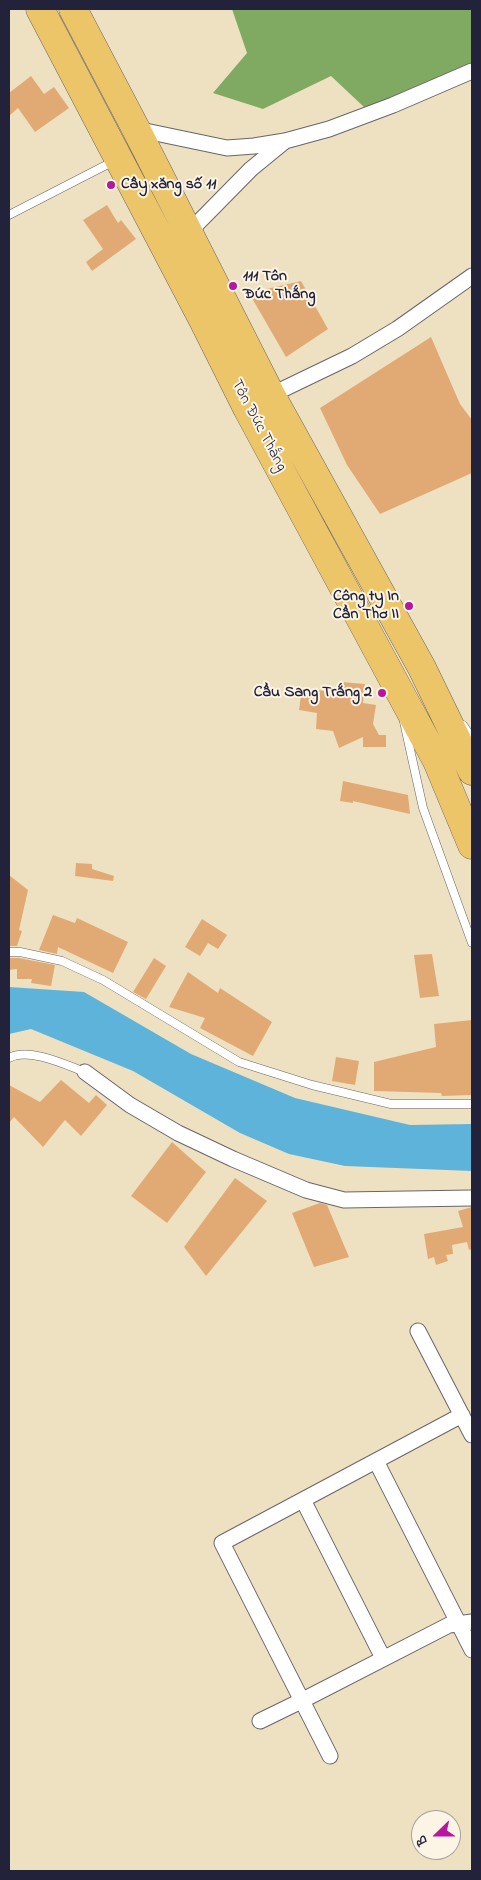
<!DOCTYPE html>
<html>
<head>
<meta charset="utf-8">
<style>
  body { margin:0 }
  #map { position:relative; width:481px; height:1880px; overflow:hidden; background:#eee1c1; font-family:"Indie Flower",sans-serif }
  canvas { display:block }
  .frame { position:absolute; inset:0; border:10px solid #22223b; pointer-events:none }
  .north { position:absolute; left:411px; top:1810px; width:50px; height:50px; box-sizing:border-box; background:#fcf5e5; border:1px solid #a5a1a1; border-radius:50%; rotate:248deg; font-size:14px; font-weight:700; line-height:20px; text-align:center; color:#22223b }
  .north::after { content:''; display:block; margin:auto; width:18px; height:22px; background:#b5179e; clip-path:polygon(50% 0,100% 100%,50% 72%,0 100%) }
</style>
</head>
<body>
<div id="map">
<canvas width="481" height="1880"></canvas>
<div class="frame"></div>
<div class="north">B</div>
</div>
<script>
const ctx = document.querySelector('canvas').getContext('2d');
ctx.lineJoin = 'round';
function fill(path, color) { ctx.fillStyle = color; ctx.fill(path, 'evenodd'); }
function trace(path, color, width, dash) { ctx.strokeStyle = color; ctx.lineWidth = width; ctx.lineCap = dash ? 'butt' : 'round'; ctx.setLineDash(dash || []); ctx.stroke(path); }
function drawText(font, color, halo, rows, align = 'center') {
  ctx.font = font + ' "Indie Flower",sans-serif'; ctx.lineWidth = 4; ctx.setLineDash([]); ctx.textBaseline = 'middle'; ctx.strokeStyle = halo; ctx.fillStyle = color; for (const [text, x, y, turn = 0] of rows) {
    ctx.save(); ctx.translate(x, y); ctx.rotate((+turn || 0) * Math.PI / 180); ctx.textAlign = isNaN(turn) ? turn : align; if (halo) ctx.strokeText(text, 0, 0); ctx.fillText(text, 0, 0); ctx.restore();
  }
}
fill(new Path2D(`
  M 232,9 L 472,9 L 472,64 L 365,108 L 331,76 L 263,109 L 213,93 L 247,53 Z`), '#80aa61');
fill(new Path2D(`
  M 9,987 L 84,992 L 191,1054 L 295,1098 L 410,1125 L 472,1124 L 472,1171 L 345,1166 L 289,1154 L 240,1133 L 133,1071 L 31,1029 L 9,1034 Z`), '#5db3da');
fill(new Path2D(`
  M 31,76 L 44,94 L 54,87 L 69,108 L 35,132 L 18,108 L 9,116 L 9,93 Z
  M 107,205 L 118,223 L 121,220 L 136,239 L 92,271 L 86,262 L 103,249 L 83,220 Z
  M 301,281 L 328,329 L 286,357 L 249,293 Z
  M 431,337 L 460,404 L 472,420 L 472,473 L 380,514 L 347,465 L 320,408 Z
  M 341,682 L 365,684 L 363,703 L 376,705 L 373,724 L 379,735 L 386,735 L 386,747 L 363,747 L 363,737 L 339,748 L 333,731 L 316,729 L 317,713 L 299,710 L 302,688 L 340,693 Z
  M 343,781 L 408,795 L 410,814 L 353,801 L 353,803 L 340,801 Z
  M 76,863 L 92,864 L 92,869 L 114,876 L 113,881 L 75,876 Z
  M 9,875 L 28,890 L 19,930 L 22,931 L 17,946 L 9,946 Z
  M 53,915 L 75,923 L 77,918 L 128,942 L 113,973 L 58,947 L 57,954 L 39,950 Z
  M 202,919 L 227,935 L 218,949 L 208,943 L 200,956 L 185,947 Z
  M 432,954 L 439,996 L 420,998 L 414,955 Z
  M 9,958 L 19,958 L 55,965 L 51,986 L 31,983 L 32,979 L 17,979 L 17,969 L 9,970 Z
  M 154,958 L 166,966 L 146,999 L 133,992 Z
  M 188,972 L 218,993 L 220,988 L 272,1022 L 253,1056 L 200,1028 L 205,1018 L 169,1007 Z
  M 472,1020 L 472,1095 L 442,1096 L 441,1093 L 374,1091 L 374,1062 L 436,1047 L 434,1024 Z
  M 336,1057 L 359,1061 L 355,1085 L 332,1081 Z
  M 61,1080 L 89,1103 L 96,1095 L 107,1105 L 81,1136 L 65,1120 L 43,1147 L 14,1117 L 9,1123 L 9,1085 L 40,1102 Z
  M 172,1142 L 206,1172 L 167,1223 L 131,1196 Z
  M 235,1178 L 267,1201 L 206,1276 L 184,1247 Z
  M 320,1203 L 327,1205 L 349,1257 L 314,1267 L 292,1213 Z
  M 472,1207 L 472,1249 L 469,1250 L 467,1242 L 452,1245 L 453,1254 L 446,1255 L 448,1261 L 436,1265 L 434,1257 L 428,1259 L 424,1234 L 463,1227 L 458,1211 Z`), '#e1aa74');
const lane = new Path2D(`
  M 9,215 L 114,161
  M 404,722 L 423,808 L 472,943
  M 463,725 L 472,738
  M 9,952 L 20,952 L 62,961 L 103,980 L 239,1062 L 312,1085 L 391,1104 L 472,1104
  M 9,1058 C 28,1047 66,1065 85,1072`);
const street = new Path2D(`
  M 136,129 L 227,148 L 254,146 L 285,141 L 329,129 L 393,105 L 472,71
  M 189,232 L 251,169 L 284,142
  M 271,395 L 352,356 L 397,329 L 472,276
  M 85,1072 L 130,1105 L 178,1133 L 233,1159 L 306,1190 L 344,1200 L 472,1198
  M 418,1331 L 472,1435
  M 376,1461 L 472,1650
  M 303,1500 L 383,1658
  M 260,1721 L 303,1700 L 449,1625 L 472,1622
  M 330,1756 L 222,1543 L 462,1415`);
const highway = new Path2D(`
  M 40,9 L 203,320 L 247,408 L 437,761 L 472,845
  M 73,9 L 136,129 L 271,395 L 422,668 L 472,771`);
trace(lane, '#69656a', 9);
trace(street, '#69656a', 17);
trace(highway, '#69656a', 29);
trace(lane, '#fff', 8);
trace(street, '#fff', 15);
trace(highway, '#edc569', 28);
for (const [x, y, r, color] of [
  [111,185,5,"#b5179e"],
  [233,286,5,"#b5179e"],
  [409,606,5,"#b5179e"],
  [382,693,5,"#b5179e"]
]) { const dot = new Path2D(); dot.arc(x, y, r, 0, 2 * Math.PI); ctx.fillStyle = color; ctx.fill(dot); trace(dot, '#fcf5e5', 2); }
drawText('bold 16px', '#22223b', '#fcf5e5', [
  ["Cây xăng số 11",121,185],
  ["111 Tôn",243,277],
  ["Đức Thắng",243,295],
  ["Công ty In",399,597,"right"],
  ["Cần Thơ II",399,615,"right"],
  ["Cầu Sang Trắng 2",372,693,"right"]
], 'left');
drawText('16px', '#22223b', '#fcf5e5', [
  ["Tôn Đức Thắng",258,426,62]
]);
</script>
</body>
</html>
